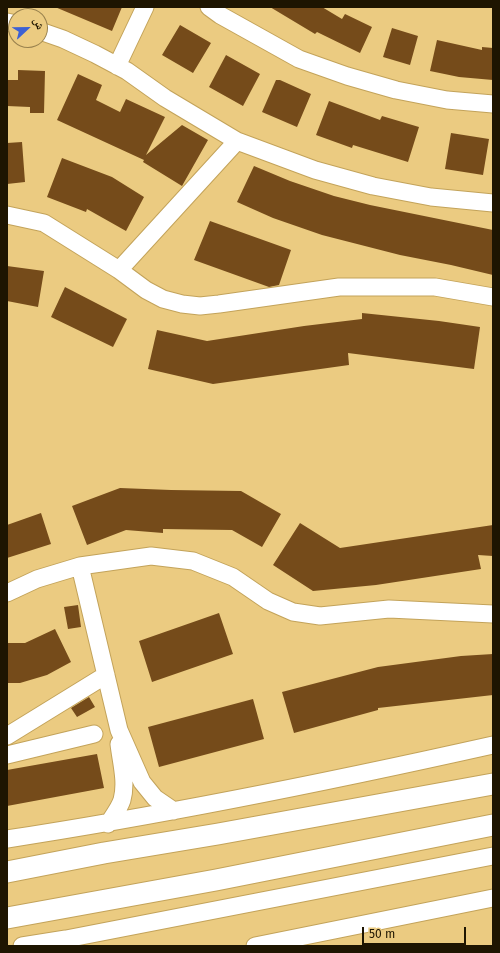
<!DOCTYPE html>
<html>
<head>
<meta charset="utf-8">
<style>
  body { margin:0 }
  #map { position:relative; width:500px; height:953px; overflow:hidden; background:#ebcb81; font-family:"Fira Sans","Noto Naskh Arabic",sans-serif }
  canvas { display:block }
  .frame { position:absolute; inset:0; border:8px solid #1e1501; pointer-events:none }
  .north { position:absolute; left:8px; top:8px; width:40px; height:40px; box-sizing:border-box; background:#ebcb81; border:1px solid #99824e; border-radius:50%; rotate:68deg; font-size:11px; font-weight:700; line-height:16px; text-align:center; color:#1e1501 }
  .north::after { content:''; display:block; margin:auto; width:14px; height:18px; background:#3d61d3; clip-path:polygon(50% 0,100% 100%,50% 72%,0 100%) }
  .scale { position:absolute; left:362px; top:927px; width:104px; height:18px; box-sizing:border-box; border:2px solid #1e1501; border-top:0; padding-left:5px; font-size:12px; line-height:14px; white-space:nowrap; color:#1e1501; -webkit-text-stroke:3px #ebcb81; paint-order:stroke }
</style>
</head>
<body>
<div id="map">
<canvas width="500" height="953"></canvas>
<div class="frame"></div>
<div class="north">ش</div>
<div class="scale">50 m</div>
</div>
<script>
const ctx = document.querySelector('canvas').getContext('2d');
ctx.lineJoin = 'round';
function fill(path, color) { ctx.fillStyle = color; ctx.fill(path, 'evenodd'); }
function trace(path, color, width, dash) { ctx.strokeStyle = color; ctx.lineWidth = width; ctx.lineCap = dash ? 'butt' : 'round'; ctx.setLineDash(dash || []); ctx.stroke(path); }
fill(new Path2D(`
  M 55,7 L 122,7 L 112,31 Z
  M 270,7 L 322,7 L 342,19 L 345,14 L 372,27 L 360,53 L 317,32 L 315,34 Z
  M 180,25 L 211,43 L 193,73 L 162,55 Z
  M 392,28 L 418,36 L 410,65 L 383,57 Z
  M 437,40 L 482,50 L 482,47 L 493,48 L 493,80 L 459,77 L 430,71 Z
  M 226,55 L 260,74 L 243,106 L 209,87 Z
  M 18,70 L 45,71 L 44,113 L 30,113 L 30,107 L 7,106 L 7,80 L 18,80 Z
  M 78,74 L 102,85 L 96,100 L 120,112 L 126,99 L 165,117 L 146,155 L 182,125 L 208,140 L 182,186 L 143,162 L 144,160 L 57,120 Z
  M 276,80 L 280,80 L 311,94 L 297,127 L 262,112 Z
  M 329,101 L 380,120 L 382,116 L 419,127 L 408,162 L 353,145 L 352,148 L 316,135 Z
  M 451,133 L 489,139 L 483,175 L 445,169 Z
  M 22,142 L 25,182 L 7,184 L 7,143 Z
  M 62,158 L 112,177 L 144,197 L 126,231 L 87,209 L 86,212 L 47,197 Z
  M 254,166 L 290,181 L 334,196 L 370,205 L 493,230 L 493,275 L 451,265 L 400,255 L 322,235 L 273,218 L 237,202 Z
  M 210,221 L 291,250 L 279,285 L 269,287 L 194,260 Z
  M 7,266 L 44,271 L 38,307 L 7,301 Z
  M 65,287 L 127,319 L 113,347 L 51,317 Z
  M 362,313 L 439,321 L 480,327 L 474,369 L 348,353 L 349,365 L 213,384 L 148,369 L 157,330 L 207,341 L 304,326 L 362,319 Z
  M 120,488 L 171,490 L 241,491 L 281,514 L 262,547 L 232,530 L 163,529 L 163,533 L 126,530 L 87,545 L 72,506 Z
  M 41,513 L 51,544 L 7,558 L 7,525 Z
  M 300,523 L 340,548 L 493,525 L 493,556 L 478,555 L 481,569 L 376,585 L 313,591 L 273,565 Z
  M 78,605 L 81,627 L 68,629 L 64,607 Z
  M 219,613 L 233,654 L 152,682 L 139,641 Z
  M 55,629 L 71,662 L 47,675 L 20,683 L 7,683 L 7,643 L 25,643 Z
  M 493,654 L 493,695 L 378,708 L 378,710 L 294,733 L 282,692 L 378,667 L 461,656 Z
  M 89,697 L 95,707 L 77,717 L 71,708 Z
  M 253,699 L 264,739 L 159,767 L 148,727 Z
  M 97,754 L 104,788 L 7,806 L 7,770 Z`), '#754b1a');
const minor = new Path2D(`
  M 209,7 L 220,15 L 299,59 L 347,76 L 396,90 L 447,100 L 493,104
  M 7,22 L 16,24
  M 40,31 L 63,39 L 95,54 L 127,71 L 165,98 L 237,141 L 315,170 L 373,186 L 431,197 L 493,203
  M 117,66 L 145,7
  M 7,215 L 44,223 L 119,270 L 146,290 L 163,299 L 182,304 L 200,306 L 219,304 L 339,287 L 435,287 L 493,297
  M 119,270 L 237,141
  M 80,566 L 119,730 L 142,782 L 155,798 L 174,811
  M 7,593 L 37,579 L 80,566 L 151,556 L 193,561 L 233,577 L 268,601 L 293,612 L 320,616 L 389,609 L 493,614
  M 7,736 L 106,675
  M 7,755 L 94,734
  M 108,824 C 113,816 119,809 122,800 C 127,782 121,762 119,744
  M 7,839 C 170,814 332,781 493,745
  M 22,946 L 66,939 L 493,856
  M 255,946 L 493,898`);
const major = new Path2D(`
  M 7,872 L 104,853 L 218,834 L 493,784
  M 7,918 L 216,880 L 493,825`);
trace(minor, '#c3a35a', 19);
trace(major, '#c3a35a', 23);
trace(minor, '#fff', 17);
trace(major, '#fff', 21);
</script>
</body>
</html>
